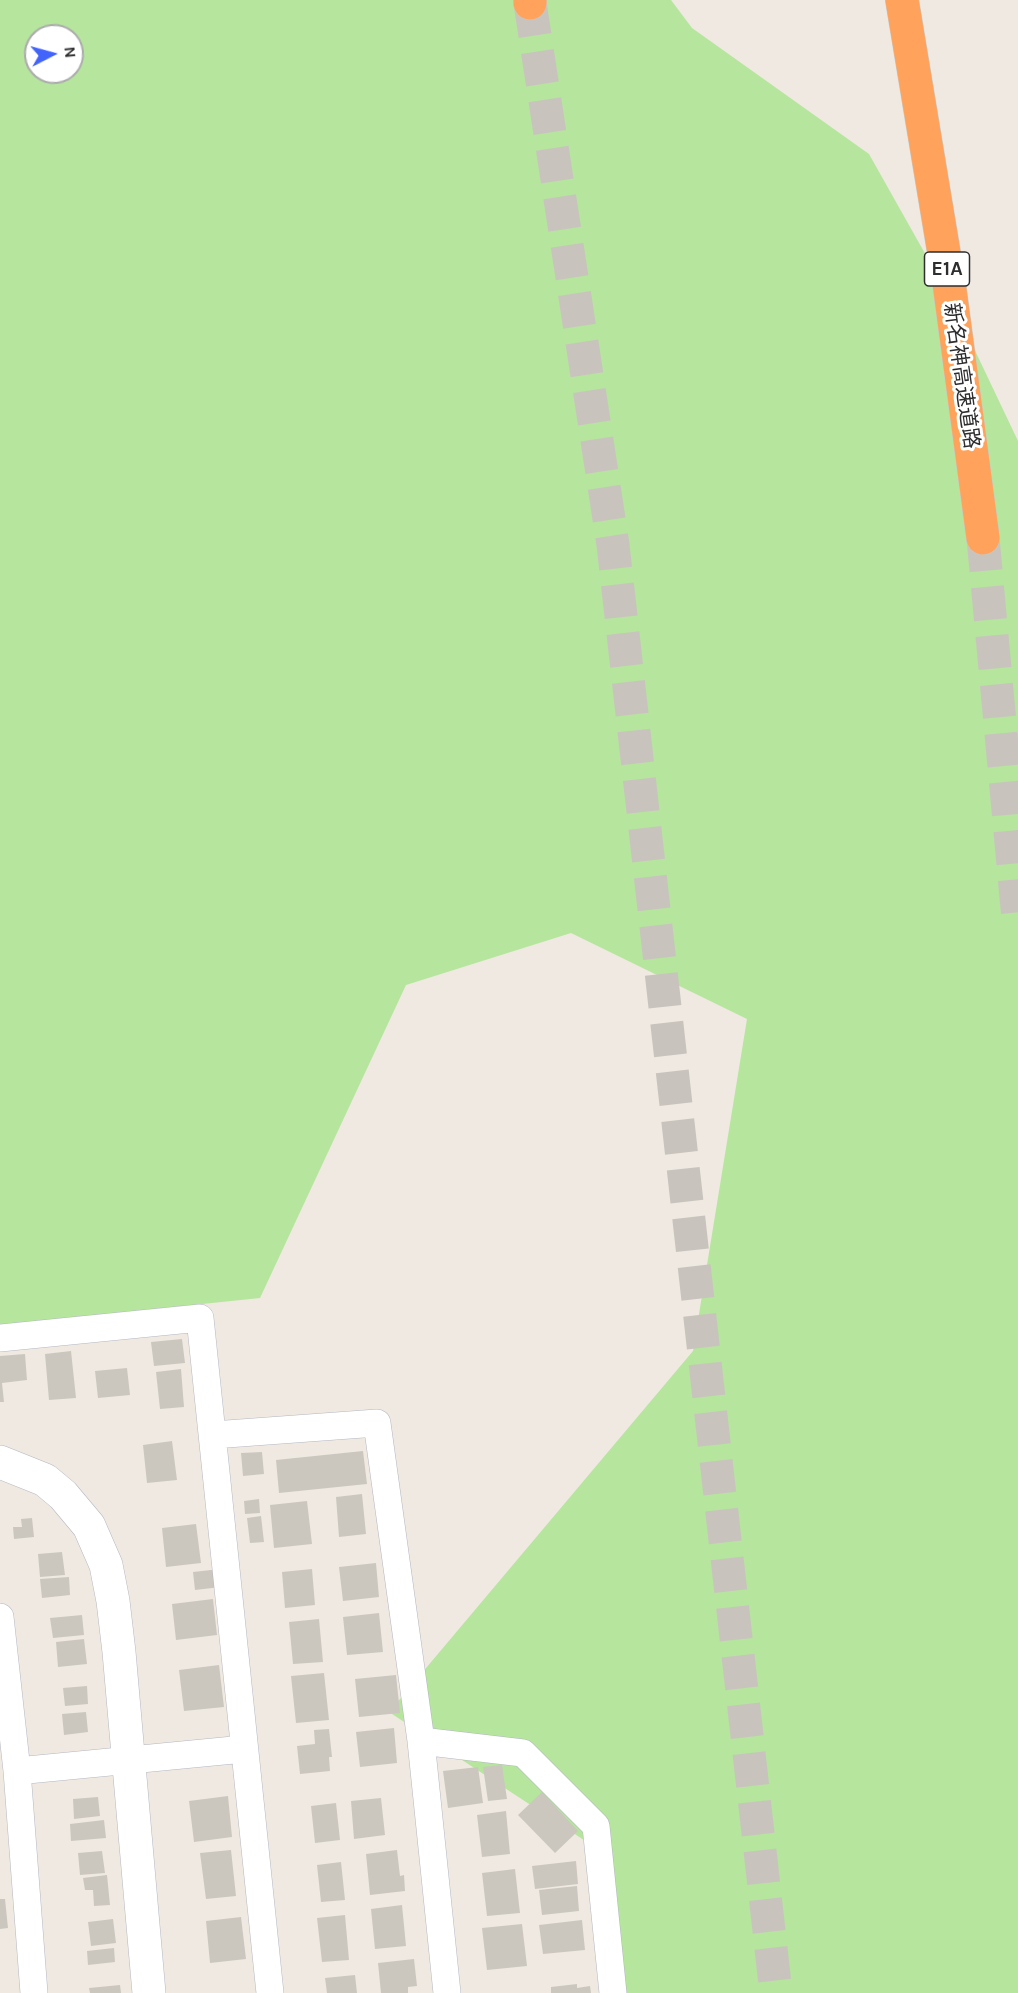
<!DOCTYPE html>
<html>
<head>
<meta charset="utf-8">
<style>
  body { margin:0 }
  #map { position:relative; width:1018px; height:1993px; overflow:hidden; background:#efe9e1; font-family:Karla,sans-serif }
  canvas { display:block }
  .north { position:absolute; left:24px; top:24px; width:60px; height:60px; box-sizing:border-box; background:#fff; border:2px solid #ababab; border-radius:50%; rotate:84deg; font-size:16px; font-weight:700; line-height:24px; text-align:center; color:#2e2e2e }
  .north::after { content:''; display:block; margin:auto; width:21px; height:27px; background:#4264fb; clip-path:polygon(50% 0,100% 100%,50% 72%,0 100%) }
</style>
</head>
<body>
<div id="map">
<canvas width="1018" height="1993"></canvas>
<div class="north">N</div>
</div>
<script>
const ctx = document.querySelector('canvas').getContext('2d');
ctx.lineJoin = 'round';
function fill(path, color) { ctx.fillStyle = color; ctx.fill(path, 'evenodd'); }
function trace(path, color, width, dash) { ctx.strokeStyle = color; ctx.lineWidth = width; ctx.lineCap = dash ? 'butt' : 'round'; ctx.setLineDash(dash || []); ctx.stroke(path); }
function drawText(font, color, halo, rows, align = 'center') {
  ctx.font = font + ' Karla,"Noto Sans JP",sans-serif'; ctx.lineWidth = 6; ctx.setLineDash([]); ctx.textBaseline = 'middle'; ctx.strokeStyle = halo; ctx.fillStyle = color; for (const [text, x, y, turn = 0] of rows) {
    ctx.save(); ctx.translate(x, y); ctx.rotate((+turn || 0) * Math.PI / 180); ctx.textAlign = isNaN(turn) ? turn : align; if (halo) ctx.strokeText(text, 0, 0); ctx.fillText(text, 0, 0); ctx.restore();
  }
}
fill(new Path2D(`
  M 0,0 L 671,0 L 692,28 L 869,154 L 950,298 L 1018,441 L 1018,1993 L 615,1993 L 590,1844 L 389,1712 L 693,1351 L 747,1019 L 571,933 L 406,985 L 260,1298 L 0,1325 ZM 36,36 L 72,36 L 72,72 L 36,72 Z`), '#b6e59e');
fill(new Path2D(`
  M 182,1339 L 185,1363 L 154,1366 L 151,1342 Z
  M 71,1351 L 76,1398 L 49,1400 L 45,1354 Z
  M 25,1354 L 27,1380 L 2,1383 L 4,1402 L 0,1402 L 0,1356 Z
  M 127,1368 L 130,1395 L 98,1398 L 95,1371 Z
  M 181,1369 L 184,1407 L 160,1409 L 156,1372 Z
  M 172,1441 L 177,1480 L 147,1483 L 143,1445 Z
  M 363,1451 L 367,1484 L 279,1493 L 276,1460 Z
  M 262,1452 L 264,1474 L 243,1476 L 241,1453 Z
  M 362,1494 L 366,1534 L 339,1537 L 336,1497 Z
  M 259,1499 L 260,1513 L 245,1514 L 244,1501 Z
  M 307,1501 L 312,1544 L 274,1548 L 270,1505 Z
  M 261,1516 L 264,1542 L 250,1543 L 247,1518 Z
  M 32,1518 L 34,1537 L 14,1539 L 13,1527 L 22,1527 L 21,1519 Z
  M 196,1524 L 201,1563 L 166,1567 L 162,1528 Z
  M 62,1552 L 65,1575 L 40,1577 L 38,1554 Z
  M 376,1563 L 379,1597 L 343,1601 L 339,1567 Z
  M 220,1569 L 221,1587 L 195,1590 L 193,1572 Z
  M 312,1569 L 315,1605 L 285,1608 L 282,1572 Z
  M 69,1577 L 70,1595 L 42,1598 L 40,1579 Z
  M 213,1599 L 217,1635 L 176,1640 L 172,1604 Z
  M 379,1613 L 383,1652 L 347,1655 L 343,1617 Z
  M 82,1615 L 84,1635 L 53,1638 L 50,1618 Z
  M 319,1619 L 323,1662 L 293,1664 L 289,1622 Z
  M 84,1639 L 87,1664 L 58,1667 L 56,1642 Z
  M 219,1665 L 224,1707 L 184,1711 L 179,1670 Z
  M 324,1673 L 329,1720 L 296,1723 L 291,1676 Z
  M 396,1675 L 400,1713 L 359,1717 L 355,1679 Z
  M 87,1686 L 88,1704 L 65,1706 L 63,1688 Z
  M 86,1712 L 88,1732 L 64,1735 L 62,1714 Z
  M 394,1728 L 397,1763 L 360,1767 L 356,1732 Z
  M 329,1729 L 332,1757 L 329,1757 L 330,1771 L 300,1774 L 297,1746 L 315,1744 L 314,1730 Z
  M 502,1765 L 507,1799 L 488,1801 L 483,1767 Z
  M 478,1767 L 483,1803 L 448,1808 L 443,1771 Z
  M 542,1792 L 578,1831 L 555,1853 L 518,1815 Z
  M 228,1796 L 232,1837 L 194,1842 L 189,1801 Z
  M 98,1797 L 100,1816 L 74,1819 L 73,1799 Z
  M 381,1798 L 385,1835 L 354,1839 L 351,1801 Z
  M 336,1803 L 340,1840 L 315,1843 L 311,1806 Z
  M 506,1811 L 510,1854 L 482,1857 L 477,1815 Z
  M 104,1820 L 106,1838 L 71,1841 L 70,1824 Z
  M 231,1850 L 236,1896 L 206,1899 L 200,1853 Z
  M 397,1850 L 400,1876 L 404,1875 L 405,1891 L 370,1895 L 366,1854 Z
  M 102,1851 L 105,1873 L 80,1875 L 78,1853 Z
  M 576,1861 L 578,1884 L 535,1889 L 532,1866 Z
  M 341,1862 L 345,1900 L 321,1902 L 317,1865 Z
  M 515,1869 L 520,1913 L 487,1916 L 482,1873 Z
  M 107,1875 L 110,1905 L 94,1906 L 93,1890 L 85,1890 L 83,1878 Z
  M 577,1886 L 579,1911 L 542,1915 L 539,1890 Z
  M 0,1899 L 5,1899 L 8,1928 L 0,1929 Z
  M 402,1905 L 406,1946 L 375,1949 L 371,1909 Z
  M 345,1915 L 349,1960 L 322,1962 L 317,1918 Z
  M 241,1917 L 246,1959 L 210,1963 L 206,1921 Z
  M 113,1919 L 116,1943 L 91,1946 L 88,1922 Z
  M 582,1920 L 585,1950 L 543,1954 L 539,1925 Z
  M 522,1924 L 527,1966 L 487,1970 L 482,1928 Z
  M 114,1948 L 115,1962 L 88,1965 L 87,1951 Z
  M 414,1959 L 417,1986 L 408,1987 L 408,1993 L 381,1993 L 378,1963 Z
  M 355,1975 L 357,1993 L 327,1993 L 325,1978 Z
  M 577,1984 L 577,1988 L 590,1986 L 591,1993 L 551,1993 L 551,1987 Z
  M 120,1985 L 121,1993 L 90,1993 L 89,1988 Z`), '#cbc7bf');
trace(new Path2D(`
  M 530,3 L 613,545 L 776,1993
  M 983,538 L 1018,919`), '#c8c4bd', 33, [33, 16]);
const street = new Path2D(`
  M 0,1338 L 200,1318 L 270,1993
  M 213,1435 L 377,1423 L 421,1741 L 447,1993
  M 0,1617 L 17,1771 L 34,1993
  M 421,1741 L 523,1753 L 596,1826 L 613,1993
  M 17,1771 L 244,1749`);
const secondary = new Path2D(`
  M 0,1462 L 45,1480 L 63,1495 L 89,1526 L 106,1565 L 113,1601 L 119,1652 L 149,1993`);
const highway = new Path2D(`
  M 530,0 L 530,3
  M 902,0 L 949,283 L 983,538`);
trace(street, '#b4b7c1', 28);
trace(secondary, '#b4b7c1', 34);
trace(highway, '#c9c9c9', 34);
trace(street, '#fff', 27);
trace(secondary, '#fff', 33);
trace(highway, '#ffa35c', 33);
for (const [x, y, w] of [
  [947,269,45]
]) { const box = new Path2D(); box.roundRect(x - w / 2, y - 17, w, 34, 4.5); ctx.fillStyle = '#fff'; ctx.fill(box); trace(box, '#2e2e2e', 1.5); }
drawText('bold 20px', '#2e2e2e', null, [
  ["E1A",947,269]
]);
drawText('21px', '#2e2e2e', '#fff', [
  ["新名神高速道路",961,376,82]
]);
</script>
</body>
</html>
